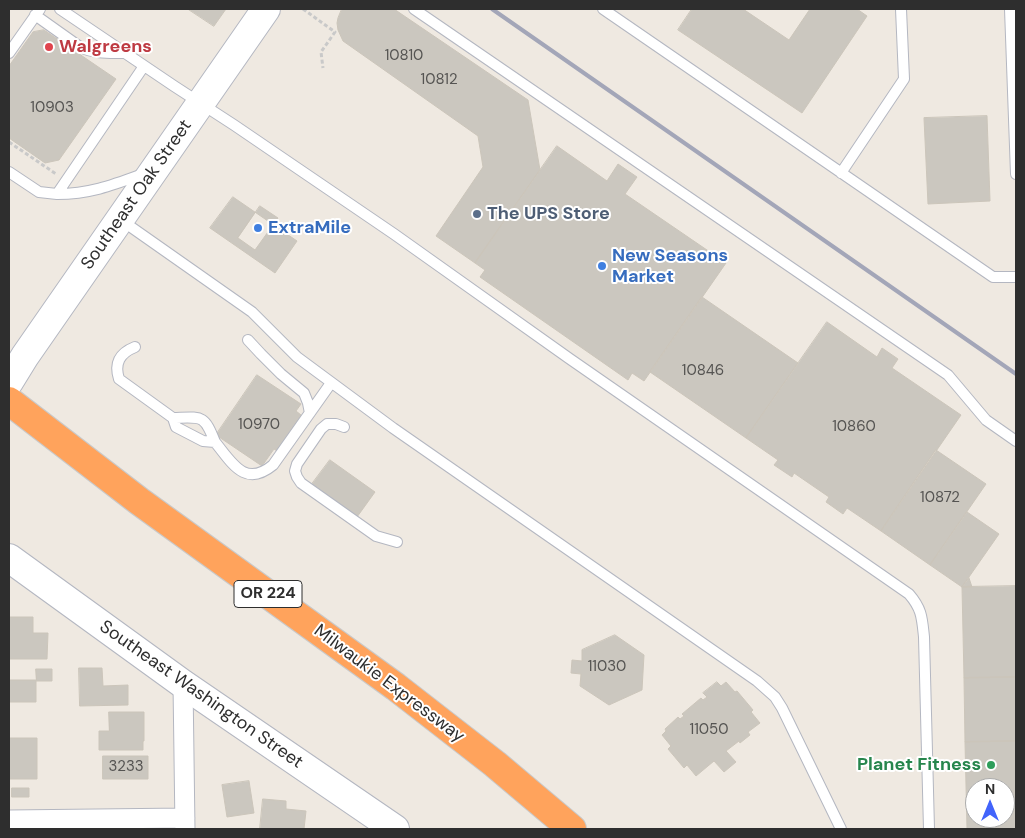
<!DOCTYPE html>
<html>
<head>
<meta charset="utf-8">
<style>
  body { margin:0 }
  #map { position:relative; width:1025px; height:838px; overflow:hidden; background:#efe9e1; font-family:"DM Sans",sans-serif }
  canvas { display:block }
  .frame { position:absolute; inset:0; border:10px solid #2e2e2e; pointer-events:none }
  .north { position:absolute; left:965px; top:778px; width:50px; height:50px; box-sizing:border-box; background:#fff; border:1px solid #ababab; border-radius:50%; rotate:0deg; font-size:14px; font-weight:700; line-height:20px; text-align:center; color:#2e2e2e }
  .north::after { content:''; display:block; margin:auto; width:18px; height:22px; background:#4264fb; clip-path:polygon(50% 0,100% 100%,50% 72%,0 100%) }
</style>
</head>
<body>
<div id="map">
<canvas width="1025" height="838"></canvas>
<div class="frame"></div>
<div class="north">N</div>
</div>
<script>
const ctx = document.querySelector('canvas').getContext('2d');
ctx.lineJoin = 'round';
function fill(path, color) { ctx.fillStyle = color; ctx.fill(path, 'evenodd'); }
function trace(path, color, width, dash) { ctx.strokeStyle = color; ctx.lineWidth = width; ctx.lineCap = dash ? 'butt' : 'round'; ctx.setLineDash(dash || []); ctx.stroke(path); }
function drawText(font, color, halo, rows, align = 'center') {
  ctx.font = font + ' "DM Sans",sans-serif'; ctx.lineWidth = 4; ctx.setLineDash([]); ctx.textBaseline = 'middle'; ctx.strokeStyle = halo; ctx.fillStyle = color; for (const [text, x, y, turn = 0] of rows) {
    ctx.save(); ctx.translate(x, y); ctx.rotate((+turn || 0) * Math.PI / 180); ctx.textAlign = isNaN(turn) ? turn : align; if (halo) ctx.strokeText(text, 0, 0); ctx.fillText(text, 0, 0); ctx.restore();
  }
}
const building = new Path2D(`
  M 188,9 L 226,9 L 214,26 Z
  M 342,9 L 394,9 L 528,100 L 540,170 L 475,263 L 436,236 L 483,167 L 478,136 L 343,41 L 338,30 L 337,23 L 338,18 Z
  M 692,9 L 743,9 L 789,40 L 810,9 L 857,9 L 867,16 L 802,113 L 678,30 Z
  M 44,30 L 116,79 L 59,160 L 45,163 L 9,138 L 9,66 L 33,32 Z
  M 987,116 L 990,201 L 928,204 L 924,118 Z
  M 557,146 L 607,181 L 618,164 L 637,177 L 625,194 L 726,263 L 644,381 L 632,373 L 628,380 L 480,277 L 485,270 L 475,263 Z
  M 233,197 L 297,241 L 275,273 L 210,228 Z
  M 260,206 L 278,218 L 255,250 L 238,238 Z
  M 702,297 L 798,363 L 746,438 L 650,372 Z
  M 827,322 L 877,357 L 882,348 L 898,359 L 892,368 L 961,415 L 881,531 L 847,508 L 843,514 L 826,502 L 829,497 L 794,473 L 792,477 L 774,465 L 778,460 L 746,438 Z
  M 257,375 L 301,404 L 296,411 L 301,415 L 277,451 L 274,449 L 262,466 L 216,435 Z
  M 936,450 L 986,484 L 930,565 L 881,531 Z
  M 330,460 L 375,492 L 357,517 L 312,484 Z
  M 967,512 L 999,534 L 962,587 L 930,565 Z
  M 969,578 L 972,587 L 962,587 Z
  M 1016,586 L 1016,677 L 964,678 L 962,587 Z
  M 9,617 L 33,617 L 33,633 L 48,633 L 47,659 L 9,659 Z
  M 615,635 L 644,655 L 642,690 L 609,705 L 580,686 L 581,674 L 571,673 L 572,660 L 582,661 L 582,650 Z
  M 79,668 L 102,668 L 103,686 L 128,685 L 128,705 L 80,706 Z
  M 36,669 L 52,669 L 52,681 L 36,681 L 36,702 L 9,702 L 9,680 L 36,680 Z
  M 1016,677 L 1016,741 L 965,742 L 964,678 Z
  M 717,682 L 721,686 L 726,682 L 735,692 L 737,691 L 753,710 L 751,712 L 760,723 L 748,732 L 750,735 L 740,743 L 739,741 L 726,751 L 736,762 L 724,772 L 714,761 L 696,776 L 687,765 L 684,768 L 668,749 L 671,746 L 662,735 L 666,731 L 665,729 L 678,717 L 680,719 L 684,716 L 682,714 L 701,698 L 703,700 L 707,697 L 703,693 Z
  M 109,712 L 144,712 L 144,741 L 143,741 L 143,750 L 99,750 L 99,731 L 109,731 Z
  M 9,738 L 37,738 L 37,779 L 9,779 Z
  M 1016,741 L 1016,829 L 967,829 L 965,742 ZM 975,788 L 1005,788 L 1005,818 L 975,818 Z
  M 103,756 L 148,756 L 148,779 L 103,779 Z
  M 249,781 L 254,813 L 227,817 L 222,785 Z
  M 12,788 L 29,788 L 29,797 L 12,797 Z
  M 263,799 L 286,801 L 286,809 L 306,811 L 304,829 L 260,829 Z`);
fill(building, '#cbc7bf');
trace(building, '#cbc5ba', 1);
const lane = new Path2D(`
  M 60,9 L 174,86 L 234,125 L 394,234 L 570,359 L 909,594 C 922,609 922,618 924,637 L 929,829
  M 414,9 L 948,375 L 986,420 L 1016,441
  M 603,9 L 993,277 L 1016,277
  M 1010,9 L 1016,174
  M 35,15 L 80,47 C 94,54 109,53 124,53
  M 9,53 L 40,9
  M 9,172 L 39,192 L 57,194 L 144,66
  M 841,173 L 904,79 L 901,9
  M 57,194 C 90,194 113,185 143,174
  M 121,220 L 252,312 L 297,357 L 393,428 L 757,681 L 775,697 L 782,708 L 841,829
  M 248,340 L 261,354 L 281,374 L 304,393 L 308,403 L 310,413
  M 135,347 C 120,353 114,363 119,379 L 173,418 L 176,427 L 203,441 L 215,442 C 232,463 245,488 273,465 L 331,383
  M 173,418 C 202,417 204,414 215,442
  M 344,427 L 336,424 L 327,424 L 321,429 L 297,464 L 295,471 L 297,477 L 301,483 L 376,536 L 397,542`);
const street = new Path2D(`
  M 183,684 L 185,829
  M 9,820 L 185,818`);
const secondary = new Path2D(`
  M 9,382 L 25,356 L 266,9
  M 9,558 L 183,684 L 395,829`);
const highway = new Path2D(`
  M 9,401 L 139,501 L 396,687 L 495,764 L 572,829`);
trace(lane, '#b4b7c1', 12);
trace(street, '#b4b7c1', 21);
trace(secondary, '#b4b7c1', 30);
trace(highway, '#c9c9c9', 30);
trace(new Path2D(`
  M 303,9 L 335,32 L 321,52 L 323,68
  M 9,142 L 56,174`), '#c9c9c9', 3, [4, 2.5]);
trace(lane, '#fff', 10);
trace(street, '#fff', 19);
trace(secondary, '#fff', 28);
trace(highway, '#ffa35c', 28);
trace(new Path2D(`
  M 492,9 L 1016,374`), '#a3a6b8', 4);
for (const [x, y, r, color] of [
  [49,47,5,"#e0444e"],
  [477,214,5,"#5c6f8a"],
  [258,228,5,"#3f7fe0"],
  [602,266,5,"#3f7fe0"],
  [991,765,5,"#2e9e5b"]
]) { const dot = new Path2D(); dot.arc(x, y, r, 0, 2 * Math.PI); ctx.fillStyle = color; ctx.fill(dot); trace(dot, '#fff', 2); }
drawText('15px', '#555452', null, [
  ["10810",404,56],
  ["10812",439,80],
  ["10903",52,108],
  ["10846",703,371],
  ["10970",259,425],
  ["10860",854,427],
  ["10872",940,498],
  ["11030",607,667],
  ["11050",709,730],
  ["3233",126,767]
]);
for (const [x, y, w] of [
  [268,594,68]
]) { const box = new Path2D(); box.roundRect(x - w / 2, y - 13.5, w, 27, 4); ctx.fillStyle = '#fff'; ctx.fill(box); trace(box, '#2e2e2e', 1); }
drawText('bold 16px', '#2e2e2e', null, [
  ["OR 224",268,594]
]);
drawText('bold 18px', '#be3a42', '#fff', [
  ["Walgreens",59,47]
], 'left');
drawText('18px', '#2e2e2e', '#fff', [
  ["Southeast Oak Street",137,195,-55],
  ["Milwaukie Expressway",389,684,37],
  ["Southeast Washington Street",201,695,35]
]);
drawText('bold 18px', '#4e5e75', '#fff', [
  ["The UPS Store",487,214]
], 'left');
drawText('bold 18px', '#366cbe', '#fff', [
  ["ExtraMile",268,228],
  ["New Seasons",612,256],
  ["Market",612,277]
], 'left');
drawText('bold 18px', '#27864d', '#fff', [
  ["Planet Fitness",981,765]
], 'right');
</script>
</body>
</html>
